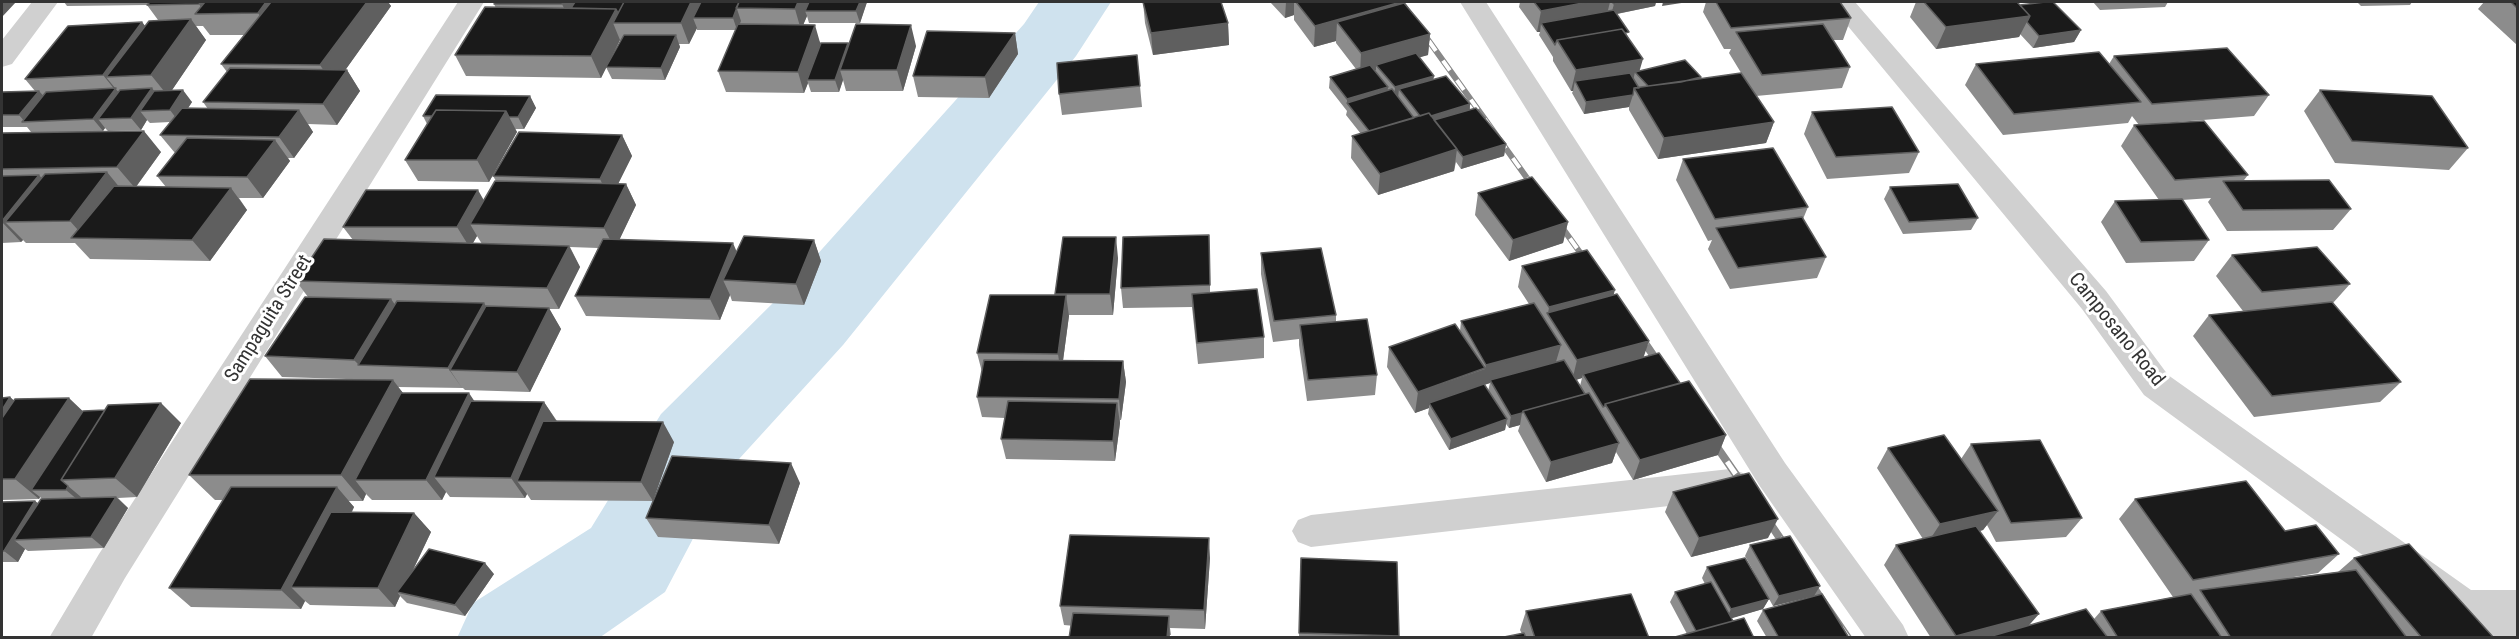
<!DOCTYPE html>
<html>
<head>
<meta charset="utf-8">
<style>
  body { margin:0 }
  #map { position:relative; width:2519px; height:639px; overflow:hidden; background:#fff; font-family:"Roboto Condensed",sans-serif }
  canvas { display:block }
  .frame { position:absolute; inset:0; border:3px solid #333; pointer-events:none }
</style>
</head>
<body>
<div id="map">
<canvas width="2519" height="639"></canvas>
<div class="frame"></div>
</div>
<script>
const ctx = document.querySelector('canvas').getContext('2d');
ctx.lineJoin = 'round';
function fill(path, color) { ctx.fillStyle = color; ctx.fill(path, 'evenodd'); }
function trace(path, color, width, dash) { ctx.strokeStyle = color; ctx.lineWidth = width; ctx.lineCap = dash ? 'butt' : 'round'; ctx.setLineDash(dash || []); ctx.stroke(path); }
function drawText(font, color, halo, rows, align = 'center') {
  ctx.font = font + ' "Roboto Condensed",sans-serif'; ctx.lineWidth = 6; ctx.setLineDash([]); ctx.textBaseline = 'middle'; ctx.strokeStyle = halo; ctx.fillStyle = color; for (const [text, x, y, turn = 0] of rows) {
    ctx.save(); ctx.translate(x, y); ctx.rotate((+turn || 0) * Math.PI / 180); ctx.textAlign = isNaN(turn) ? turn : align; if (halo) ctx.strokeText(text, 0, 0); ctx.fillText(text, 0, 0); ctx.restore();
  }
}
fill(new Path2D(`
  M 1039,2 L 1111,2 L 1076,56 L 843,345 L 729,470 L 665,592 L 599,638 L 457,638 L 473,603 L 591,528 L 661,414 L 779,297 L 1024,24 Z`), '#cfe2ee');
fill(new Path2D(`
  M 32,2 L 58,2 L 12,64 L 2,67 L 2,40 Z
  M 1460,2 L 1486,2 L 1785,463 L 1903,625 L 1909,638 L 1866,638 L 1759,485 Z
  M 1828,2 L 1855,2 L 2106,291 L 2168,375 L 2471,590 L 2518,590 L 2518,638 L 2476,638 L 2144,395 L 2082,309 Z
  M 1730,469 L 1743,473 L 1748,484 L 1743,495 L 1730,499 L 1311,547 L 1298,542 L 1292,531 L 1298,520 L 1311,515 Z`), '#d0d0d0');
fill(new Path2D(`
  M 458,2 L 484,2 L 125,578 L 91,638 L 49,638 L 99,554 Z`), '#d0d0d0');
const railFar1 = new Path2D(`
  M 1401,2 L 1537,192
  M 1556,219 L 1589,265`);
const rail = new Path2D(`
  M 1638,333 L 1662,368
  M 1710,437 L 1746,489
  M 1763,513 L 1790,553
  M 1807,578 L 1848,638`);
trace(railFar1, '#888', 6);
trace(rail, '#888', 8);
trace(railFar1, '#fff', 4, [12]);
trace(rail, '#fff', 5, [15]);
fill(new Path2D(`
  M 64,2 L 388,2 L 391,6 L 345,70 L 347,70 L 360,91 L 337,125 L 308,124 L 313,132 L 294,158 L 288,158 L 290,161 L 263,198 L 239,198 L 247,210 L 210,261 L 90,259 L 75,243 L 26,243 L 23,240 L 21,242 L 2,243 L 2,133 L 31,132 L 27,127 L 2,127 L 2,92 L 35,91 L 25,79 L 142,22 L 145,26 L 158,20 L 147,5 L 67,6 ZM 196,26 L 203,26 L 210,35 L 244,35 L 221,64 L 227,72 L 203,102 L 208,109 L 188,108 L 192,102 L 172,90 L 206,40 ZM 147,120 L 150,123 L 170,122 L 160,135 L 175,153 L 157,176 L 166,187 L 136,187 L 161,152 L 103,131 L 105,128 L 108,131 L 141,130 Z
  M 495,2 L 867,2 L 860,23 L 809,23 L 807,16 L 803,25 L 821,43 L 848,46 L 916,46 L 903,91 L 846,91 L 843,80 L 839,92 L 811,92 L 808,83 L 804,93 L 726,92 L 718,71 L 736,30 L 697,30 L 697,28 L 689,44 L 679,44 L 680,47 L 665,80 L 612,79 L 606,67 L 621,41 L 620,40 L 601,78 L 466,76 L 455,55 L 496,8 L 494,4 Z
  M 1143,2 L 1228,23 L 1229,45 L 1153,55 L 1145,23 Z
  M 1270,2 L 1401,2 L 1401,4 L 1430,34 L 1428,55 L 1419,57 L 1434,76 L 1433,79 L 1470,104 L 1470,110 L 1506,144 L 1504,156 L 1461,169 L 1456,162 L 1454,171 L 1378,195 L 1351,158 L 1352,136 L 1361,134 L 1346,115 L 1347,111 L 1329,88 L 1330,77 L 1356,69 L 1336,43 L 1336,41 L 1314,47 L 1294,20 L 1294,15 L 1285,18 Z
  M 1520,2 L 1656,2 L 1655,6 L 1617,14 L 1628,37 L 1639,71 L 1700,79 L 1743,76 L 1729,53 L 1731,49 L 1724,49 L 1703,12 L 1706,2 L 1840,2 L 1851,18 L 1843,40 L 1833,40 L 1850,67 L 1842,88 L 1756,96 L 1774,122 L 1766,143 L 1658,159 L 1629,110 L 1629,107 L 1584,114 L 1572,93 L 1573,91 L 1571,91 L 1553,61 L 1553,57 L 1539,35 L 1540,32 L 1537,32 L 1519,7 Z
  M 1916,2 L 2017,2 L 2020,5 L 2081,30 L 2074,42 L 2033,48 L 2020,34 L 2019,37 L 1936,49 L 1910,17 Z
  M 2093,2 L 2168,2 L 2165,7 L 2100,10 Z
  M 2357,2 L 2412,2 L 2410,5 L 2361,6 Z
  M 2415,2 L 2447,2 L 2416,3 Z
  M 2484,2 L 2517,2 L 2517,45 L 2478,9 Z
  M 1015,33 L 1018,54 L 989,98 L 918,97 L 913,76 Z
  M 2114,56 L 2269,95 L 2254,116 L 2139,125 L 2132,116 L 2128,123 L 2003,135 L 1965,85 L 1976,64 L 2109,64 Z
  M 1140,86 L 1142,107 L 1062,115 L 1059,94 Z
  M 2320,90 L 2468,148 L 2449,170 L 2335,163 L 2304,111 Z
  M 530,96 L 536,108 L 524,129 L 515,129 L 517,132 L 489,182 L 418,181 L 405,160 L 427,124 L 423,116 Z
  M 1812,112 L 1919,152 L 1909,173 L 1827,179 L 1804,134 Z
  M 2134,125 L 2248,175 L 2244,180 L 2351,209 L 2333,230 L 2227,231 L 2208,202 L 2211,198 L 2182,200 L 2209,240 L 2194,261 L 2126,263 L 2101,222 L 2115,201 L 2159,200 L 2121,146 Z
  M 622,135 L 632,156 L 618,184 L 626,184 L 636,205 L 619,240 L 737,252 L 814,240 L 821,261 L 804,305 L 732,301 L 730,295 L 720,320 L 586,316 L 575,296 L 598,248 L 570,247 L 580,267 L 559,309 L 549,309 L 561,329 L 530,392 L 465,390 L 463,388 L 398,387 L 403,393 L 474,401 L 544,402 L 557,421 L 674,442 L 654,497 L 800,483 L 779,544 L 658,537 L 646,518 L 653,501 L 531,500 L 527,494 L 525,498 L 450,497 L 446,492 L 442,500 L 372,500 L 366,494 L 363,501 L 348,501 L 354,507 L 352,512 L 414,513 L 431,532 L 412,572 L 494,574 L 465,616 L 407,603 L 400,596 L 395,607 L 310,605 L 305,601 L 301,609 L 191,607 L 169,588 L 223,500 L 215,500 L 189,475 L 347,379 L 282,377 L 265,356 L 308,297 L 296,281 L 353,240 L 343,227 L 484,200 L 496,181 L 493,176 ZM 477,236 L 482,244 L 473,243 Z
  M 1683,159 L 1808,207 L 1803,219 L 1826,257 L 1817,278 L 1730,289 L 1708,249 L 1712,240 L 1708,241 L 1676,180 Z
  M 1890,187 L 1978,218 L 1971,230 L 1903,234 L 1884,199 Z
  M 1478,193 L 1568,222 L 1563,243 L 1509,261 L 1475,215 Z
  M 1261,253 L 1336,315 L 1336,322 L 1377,375 L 1375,395 L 1307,401 L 1299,345 L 1299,339 L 1273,342 L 1261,274 Z
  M 2232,255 L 2350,284 L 2333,303 L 2401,382 L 2380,402 L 2254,417 L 2193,336 L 2209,315 L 2243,311 L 2216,276 Z
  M 1210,257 L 1210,293 L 1264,337 L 1264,358 L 1198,364 L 1192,307 L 1123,308 L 1121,288 Z
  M 1118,258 L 1113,315 L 1069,315 L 1063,361 L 1123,361 L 1126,382 L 1121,420 L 1120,420 L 1120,423 L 1115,461 L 1006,459 L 1001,439 L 1005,418 L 982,417 L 977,397 L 982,372 L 977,353 L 1055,295 L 1055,294 Z
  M 1522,266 L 1613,295 L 1643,358 L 1680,383 L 1726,435 L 1718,455 L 1633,480 L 1616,452 L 1612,463 L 1546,482 L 1518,431 L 1520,425 L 1509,428 L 1506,424 L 1505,430 L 1449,450 L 1428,414 L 1429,408 L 1415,413 L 1387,367 L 1389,347 L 1460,331 L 1461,321 L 1529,304 L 1518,287 ZM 1582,378 L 1580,386 L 1576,380 ZM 1490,383 L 1488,391 L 1484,385 Z
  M 10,397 L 14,401 L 83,411 L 181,423 L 137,497 L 118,498 L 128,508 L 104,548 L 28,551 L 25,549 L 18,562 L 2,562 L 2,502 L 35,501 L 38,503 L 42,499 L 40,497 L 39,499 L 2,500 L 2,398 Z
  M 1971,444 L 2082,518 L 2066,537 L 1996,542 L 1987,525 L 1983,530 L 1980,531 L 2029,625 L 2094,619 L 2101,611 L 2173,597 L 2119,519 L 2135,499 L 2285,531 L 2339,554 L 2318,573 L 2288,578 L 2338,572 L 2354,558 L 2494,638 L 1931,638 L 1884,565 L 1896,545 L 1923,539 L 1877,468 L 1888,448 L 1961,459 Z
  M 1673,492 L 1768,538 L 1691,557 L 1665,512 Z
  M 1750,545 L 1820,586 L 1814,596 L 1773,606 L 1745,556 Z
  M 1210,558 L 1205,629 L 1170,628 L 1171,635 L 1064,625 L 1060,606 Z
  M 1301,558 L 1397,562 L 1399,638 L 1299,638 Z
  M 1707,567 L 1769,599 L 1763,609 L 1731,618 L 1733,621 L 1687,634 L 1670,602 L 1675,592 L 1705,584 L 1702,578 Z
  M 1763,610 L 1849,638 L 1767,638 L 1757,621 Z
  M 1526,611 L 1649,638 L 1499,638 L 1522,634 L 1520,630 Z`), '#8c8c8c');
fill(new Path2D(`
  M 2,2 L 16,2 L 2,17 Z
  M 201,2 L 232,2 L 205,14 L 199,4 Z
  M 266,2 L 295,2 L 272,34 L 258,13 Z
  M 367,2 L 388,2 L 391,6 L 334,86 L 320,65 Z
  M 563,2 L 585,2 L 572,25 L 562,4 Z
  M 625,2 L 613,23 L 620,40 L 601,78 L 591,56 L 616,9 Z
  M 691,2 L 709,2 L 693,18 L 697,28 L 689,44 L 681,23 Z
  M 798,2 L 812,2 L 805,11 L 807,16 L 801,30 L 795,9 Z
  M 860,2 L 867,2 L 860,23 L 856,11 Z
  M 1286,2 L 1294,2 L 1294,15 L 1285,18 Z
  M 1401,2 L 1399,23 L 1337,22 L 1336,41 L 1314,47 L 1315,26 Z
  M 1588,2 L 1610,2 L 1606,18 L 1541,23 L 1540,32 L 1537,32 L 1541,11 Z
  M 1624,2 L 1656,2 L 1655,6 L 1611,15 L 1614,4 Z
  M 1663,2 L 1688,2 L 1662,6 Z
  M 737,9 L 741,21 L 737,30 L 733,18 Z
  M 2030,16 L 2019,37 L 1936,49 L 1946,27 Z
  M 191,19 L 206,40 L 168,96 L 151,75 Z
  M 142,22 L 158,43 L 106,77 L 125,100 L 98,119 L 105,128 L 103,131 L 93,119 L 115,90 L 103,75 Z
  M 1228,23 L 1229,45 L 1153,55 L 1151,33 Z
  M 815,25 L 821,46 L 807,80 L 808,83 L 804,93 L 798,72 Z
  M 911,25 L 916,46 L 903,91 L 897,70 Z
  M 2081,30 L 2074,42 L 2033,48 L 2039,36 Z
  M 1015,33 L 1018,54 L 989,98 L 985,77 Z
  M 1430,34 L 1428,55 L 1380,69 L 1376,65 L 1376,70 L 1360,75 L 1361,53 Z
  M 676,35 L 680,47 L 665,80 L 661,68 Z
  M 848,43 L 851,55 L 840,70 L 843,80 L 839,92 L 835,80 Z
  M 1643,59 L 1638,76 L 1635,72 L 1633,81 L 1575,81 L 1573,91 L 1571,91 L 1576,70 Z
  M 347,70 L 360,91 L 337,125 L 323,104 Z
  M 1434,76 L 1432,87 L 1399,89 L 1398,98 L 1394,99 L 1395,87 Z
  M 1388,87 L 1387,99 L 1347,103 L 1347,99 Z
  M 152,88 L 161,100 L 140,111 L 147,120 L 141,130 L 131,118 Z
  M 183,90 L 192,102 L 179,122 L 170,110 Z
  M 39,91 L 50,103 L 25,122 L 19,115 Z
  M 1633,95 L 1629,107 L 1584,114 L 1586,102 Z
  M 530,96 L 536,108 L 524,129 L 518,117 Z
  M 1470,104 L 1469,116 L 1438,125 L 1422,118 Z
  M 299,110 L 313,132 L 294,158 L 279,137 Z
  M 506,111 L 517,132 L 489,182 L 477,160 Z
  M 1774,122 L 1766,143 L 1658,159 L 1664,138 Z
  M 144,131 L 161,152 L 135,188 L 117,167 Z
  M 622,135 L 632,156 L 610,200 L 600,179 Z
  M 275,140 L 290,161 L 263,198 L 247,177 Z
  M 1506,144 L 1504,156 L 1461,169 L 1463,157 Z
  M 1457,149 L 1454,171 L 1378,195 L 1380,174 Z
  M 107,172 L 125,194 L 85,238 L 70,221 Z
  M 39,175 L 58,196 L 5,222 L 23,240 L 21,242 L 2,222 L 2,221 Z
  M 626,184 L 636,205 L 615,249 L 604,228 Z
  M 231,188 L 247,210 L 210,261 L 192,240 Z
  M 478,190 L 490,211 L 470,224 L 477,236 L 470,248 L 457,227 Z
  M 1568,222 L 1563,243 L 1509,261 L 1513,240 Z
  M 1116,237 L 1118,258 L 1113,315 L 1110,294 Z
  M 814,240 L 821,261 L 804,305 L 796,284 Z
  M 733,243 L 742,264 L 723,280 L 730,295 L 720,320 L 710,299 Z
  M 569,246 L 580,267 L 559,309 L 547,288 Z
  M 1615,290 L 1609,311 L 1548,314 L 1549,307 Z
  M 1066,295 L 1069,316 L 1061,375 L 1058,354 Z
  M 391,299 L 406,320 L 359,365 L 354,360 Z
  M 484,303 L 498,324 L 450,370 L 462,388 L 448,368 Z
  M 549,308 L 561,329 L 530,392 L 517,372 Z
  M 1649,341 L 1642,362 L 1583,374 L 1582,378 L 1572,381 L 1577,360 Z
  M 1561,345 L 1555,365 L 1490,380 L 1490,383 L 1429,403 L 1429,408 L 1415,413 L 1418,392 L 1485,369 L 1486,365 Z
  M 1123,361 L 1126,382 L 1121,420 L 1119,399 Z
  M 393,380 L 413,406 L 355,480 L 366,494 L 363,501 L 341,475 Z
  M 469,393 L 483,414 L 434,477 L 446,492 L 442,500 L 426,480 Z
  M 10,397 L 33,418 L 2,464 L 2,410 Z
  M 69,398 L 90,418 L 31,490 L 40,497 L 39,499 L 15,479 Z
  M 544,402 L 557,422 L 517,481 L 527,494 L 525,498 L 511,478 Z
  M 161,403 L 181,423 L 137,497 L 115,478 Z
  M 1117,403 L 1120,423 L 1115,461 L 1113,441 Z
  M 1522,413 L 1520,425 L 1509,428 L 1511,416 Z
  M 1507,419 L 1505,430 L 1449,450 L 1451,439 Z
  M 663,422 L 674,442 L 653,501 L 641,482 Z
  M 1726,435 L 1718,455 L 1633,480 L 1640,460 Z
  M 1619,443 L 1612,463 L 1546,482 L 1551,462 Z
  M 791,463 L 800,483 L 779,544 L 769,525 Z
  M 68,486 L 81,497 L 79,501 L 66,490 Z
  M 337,487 L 354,507 L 312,587 L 291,587 L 305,601 L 301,609 L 281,590 Z
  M 116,497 L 128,508 L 104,548 L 91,537 Z
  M 35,501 L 48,512 L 14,540 L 25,549 L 18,562 L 4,551 Z
  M 1998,511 L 1983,530 L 1927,544 L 1940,524 Z
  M 414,513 L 431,532 L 402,593 L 397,592 L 400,596 L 395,607 L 378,588 Z
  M 1778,519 L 1768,538 L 1691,557 L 1699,538 Z
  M 1209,538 L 1210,558 L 1205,629 L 1204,610 Z
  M 485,563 L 494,574 L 465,616 L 455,605 Z
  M 1820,586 L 1814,596 L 1773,606 L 1779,596 Z
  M 1769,599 L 1763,609 L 1726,620 L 1731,609 Z
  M 2039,614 L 2023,632 L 2003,638 L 1954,638 L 1956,636 Z
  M 1169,616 L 1170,638 L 1167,638 Z`), '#5f5f5f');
const building = new Path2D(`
  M 150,2 L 201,2 L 199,4 L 147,5 Z
  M 205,2 L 266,2 L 258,13 L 195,14 Z
  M 271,2 L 367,2 L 320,65 L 221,64 Z
  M 495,2 L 563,2 L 562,4 L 494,4 Z
  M 575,2 L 624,2 L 618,13 L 616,9 L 571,8 Z
  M 624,2 L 691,2 L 681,23 L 613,23 Z
  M 701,2 L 739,2 L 733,18 L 693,18 Z
  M 739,2 L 798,2 L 795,9 L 736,8 Z
  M 809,2 L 860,2 L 856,11 L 805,11 Z
  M 1143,2 L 1221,2 L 1228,23 L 1151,33 Z
  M 1296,2 L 1401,2 L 1315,26 Z
  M 1534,2 L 1588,2 L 1541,11 Z
  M 1612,2 L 1624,2 L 1614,4 Z
  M 1716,2 L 1840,2 L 1851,18 L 1731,28 Z
  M 1924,2 L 2017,2 L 2030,16 L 1946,27 Z
  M 2045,2 L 2053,2 L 2081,30 L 2039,36 L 2027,22 L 2030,16 L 2020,5 Z
  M 2511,2 L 2517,2 L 2517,8 Z
  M 1404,3 L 1430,34 L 1361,53 L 1337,22 Z
  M 485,7 L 616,9 L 591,56 L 455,55 Z
  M 1614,10 L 1629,32 L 1625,33 L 1622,29 L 1557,40 L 1555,45 L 1541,23 Z
  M 191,19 L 151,75 L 106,77 L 149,21 Z
  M 142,22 L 103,75 L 25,79 L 68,26 Z
  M 738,24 L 815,25 L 798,72 L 718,71 Z
  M 856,24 L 911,25 L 897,70 L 840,70 Z
  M 1823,24 L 1850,67 L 1762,75 L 1736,32 Z
  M 1622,29 L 1643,59 L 1576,70 L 1557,40 Z
  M 927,31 L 1015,33 L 985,77 L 913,76 Z
  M 624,35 L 676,35 L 661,68 L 606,67 Z
  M 821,43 L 848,43 L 835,80 L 807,80 Z
  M 2227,48 L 2269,95 L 2152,104 L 2114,56 Z
  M 2099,52 L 2141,102 L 2014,114 L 1976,64 Z
  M 1416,53 L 1434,76 L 1395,87 L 1376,65 Z
  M 1137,55 L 1140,86 L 1059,94 L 1057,63 Z
  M 1685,60 L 1701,77 L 1681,82 L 1648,86 L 1635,72 Z
  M 1370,65 L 1388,87 L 1347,99 L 1330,77 Z
  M 230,68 L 347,70 L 323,104 L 203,102 Z
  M 1630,73 L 1639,88 L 1634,88 L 1633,95 L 1586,102 L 1575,81 Z
  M 1741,73 L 1774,122 L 1664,138 L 1634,88 Z
  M 1446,76 L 1470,104 L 1431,116 L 1429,113 L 1420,116 L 1399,89 Z
  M 116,88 L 93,119 L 22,122 L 46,92 Z
  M 152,88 L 131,118 L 98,119 L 120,90 Z
  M 1392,89 L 1414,118 L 1369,131 L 1347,103 Z
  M 183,90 L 170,110 L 140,111 L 154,91 Z
  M 2320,90 L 2432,96 L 2468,148 L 2352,141 Z
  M 39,91 L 19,115 L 2,115 L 2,92 Z
  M 436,95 L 530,96 L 518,117 L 509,117 L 506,111 L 436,110 L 432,116 L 423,116 Z
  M 1892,107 L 1919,152 L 1836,157 L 1812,112 Z
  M 182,108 L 299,110 L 279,137 L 160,135 Z
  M 1476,108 L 1506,144 L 1463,157 L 1434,120 Z
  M 436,110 L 506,111 L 477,160 L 405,160 Z
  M 1429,113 L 1457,149 L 1380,174 L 1352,136 Z
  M 2204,121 L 2248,175 L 2175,180 L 2134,125 Z
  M 144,131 L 117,167 L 2,169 L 2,133 Z
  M 519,132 L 622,135 L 600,179 L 493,176 Z
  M 187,138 L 275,140 L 247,177 L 157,176 Z
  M 1773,148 L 1808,207 L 1715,219 L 1683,159 Z
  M 107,172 L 70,221 L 5,222 L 45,174 Z
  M 39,175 L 2,221 L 2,176 Z
  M 1532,177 L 1568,222 L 1513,240 L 1478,193 Z
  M 2329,180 L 2351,209 L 2243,210 L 2223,181 Z
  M 495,181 L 626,184 L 604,228 L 470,224 Z
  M 1958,184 L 1978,218 L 1909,222 L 1890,187 Z
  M 114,186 L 231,188 L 192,240 L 71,238 Z
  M 366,190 L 478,190 L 457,227 L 343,227 Z
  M 2182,199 L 2209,240 L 2141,242 L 2115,201 Z
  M 1802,217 L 1826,257 L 1738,268 L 1716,228 Z
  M 1209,235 L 1210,285 L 1121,288 L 1123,237 Z
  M 744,236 L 814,240 L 796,284 L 723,280 Z
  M 1063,237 L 1116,237 L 1110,294 L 1055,294 Z
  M 324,239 L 569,246 L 547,288 L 296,281 Z
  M 603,239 L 733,243 L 710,299 L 575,296 Z
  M 2317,247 L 2350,284 L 2262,292 L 2232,255 Z
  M 1321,248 L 1336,315 L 1274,321 L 1261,253 Z
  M 1587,250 L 1615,290 L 1549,307 L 1522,266 Z
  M 1257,289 L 1264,337 L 1197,343 L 1192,294 Z
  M 1617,294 L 1649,341 L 1577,360 L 1547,313 Z
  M 990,295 L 1066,295 L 1058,354 L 977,353 Z
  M 305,297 L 391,299 L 354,360 L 265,356 Z
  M 397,301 L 484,303 L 448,368 L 358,365 Z
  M 2332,302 L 2401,382 L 2272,396 L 2209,315 Z
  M 1534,303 L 1561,345 L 1486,365 L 1461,321 Z
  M 486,306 L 549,308 L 517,372 L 450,370 Z
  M 1367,319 L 1377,375 L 1308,380 L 1300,325 Z
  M 1455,324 L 1485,368 L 1418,392 L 1389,347 Z
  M 1659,353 L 1680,383 L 1605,404 L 1605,406 L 1603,407 L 1583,374 Z
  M 984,360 L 1123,361 L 1119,399 L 977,397 Z
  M 1564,360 L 1585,394 L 1523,411 L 1522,413 L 1511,416 L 1490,380 Z
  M 250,379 L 393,380 L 341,475 L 189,475 Z
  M 1689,381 L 1726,435 L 1640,460 L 1605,404 Z
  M 1484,384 L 1507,419 L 1451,439 L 1429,403 Z
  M 401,393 L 469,393 L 426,480 L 355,480 Z
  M 1589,393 L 1619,443 L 1551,462 L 1523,411 Z
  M 10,397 L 2,410 L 2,398 Z
  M 69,398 L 15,479 L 2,479 L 2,418 L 15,399 Z
  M 471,401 L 544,402 L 511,478 L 434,477 Z
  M 1008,401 L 1117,403 L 1113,441 L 1001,439 Z
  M 161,403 L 115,478 L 61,480 L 108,405 Z
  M 105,410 L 61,480 L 68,486 L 66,490 L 31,490 L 83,411 Z
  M 543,421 L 663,422 L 641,482 L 517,481 Z
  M 1944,435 L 1998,511 L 1940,524 L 1888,448 Z
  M 2040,440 L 2082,518 L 2011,523 L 1971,444 Z
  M 672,456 L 791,463 L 769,525 L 646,518 Z
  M 1749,473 L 1778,519 L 1699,538 L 1673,492 Z
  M 2246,481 L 2285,531 L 2316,525 L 2339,554 L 2193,580 L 2135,499 Z
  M 231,487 L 337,487 L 281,590 L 169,588 Z
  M 116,497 L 91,537 L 14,540 L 41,499 Z
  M 35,501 L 4,551 L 2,551 L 2,502 Z
  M 331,512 L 414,513 L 378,588 L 291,587 Z
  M 1976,526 L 2039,614 L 1956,636 L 1896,545 Z
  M 1070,535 L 1209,538 L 1204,610 L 1060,606 Z
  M 1790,536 L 1820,586 L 1779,596 L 1750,545 Z
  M 2409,544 L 2494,638 L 2422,638 L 2354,558 Z
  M 429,549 L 485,563 L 455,605 L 397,592 Z
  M 1301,558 L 1397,562 L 1399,636 L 1299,633 Z
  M 1745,558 L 1769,599 L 1731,609 L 1707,567 Z
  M 2356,570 L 2407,638 L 2231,638 L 2200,590 Z
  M 1711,582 L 1733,621 L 1696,631 L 1675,592 Z
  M 1631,594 L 1649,638 L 1535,638 L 1526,611 Z
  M 1822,594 L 1849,638 L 1779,638 L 1763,610 Z
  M 2191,594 L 2222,638 L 2118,638 L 2101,611 Z
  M 2086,609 L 2108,638 L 1985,638 Z
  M 1073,613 L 1169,616 L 1167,638 L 1069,638 Z
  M 1744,618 L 1754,638 L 1675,637 Z
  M 1524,633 L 1526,638 L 1499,638 Z`);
fill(building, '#1a1a1a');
trace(building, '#5f5f5f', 1.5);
drawText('20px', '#333', '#fff', [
  ["Sampaguita Street",269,319,-58],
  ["Camposano Road",2116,330,51]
]);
</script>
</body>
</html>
